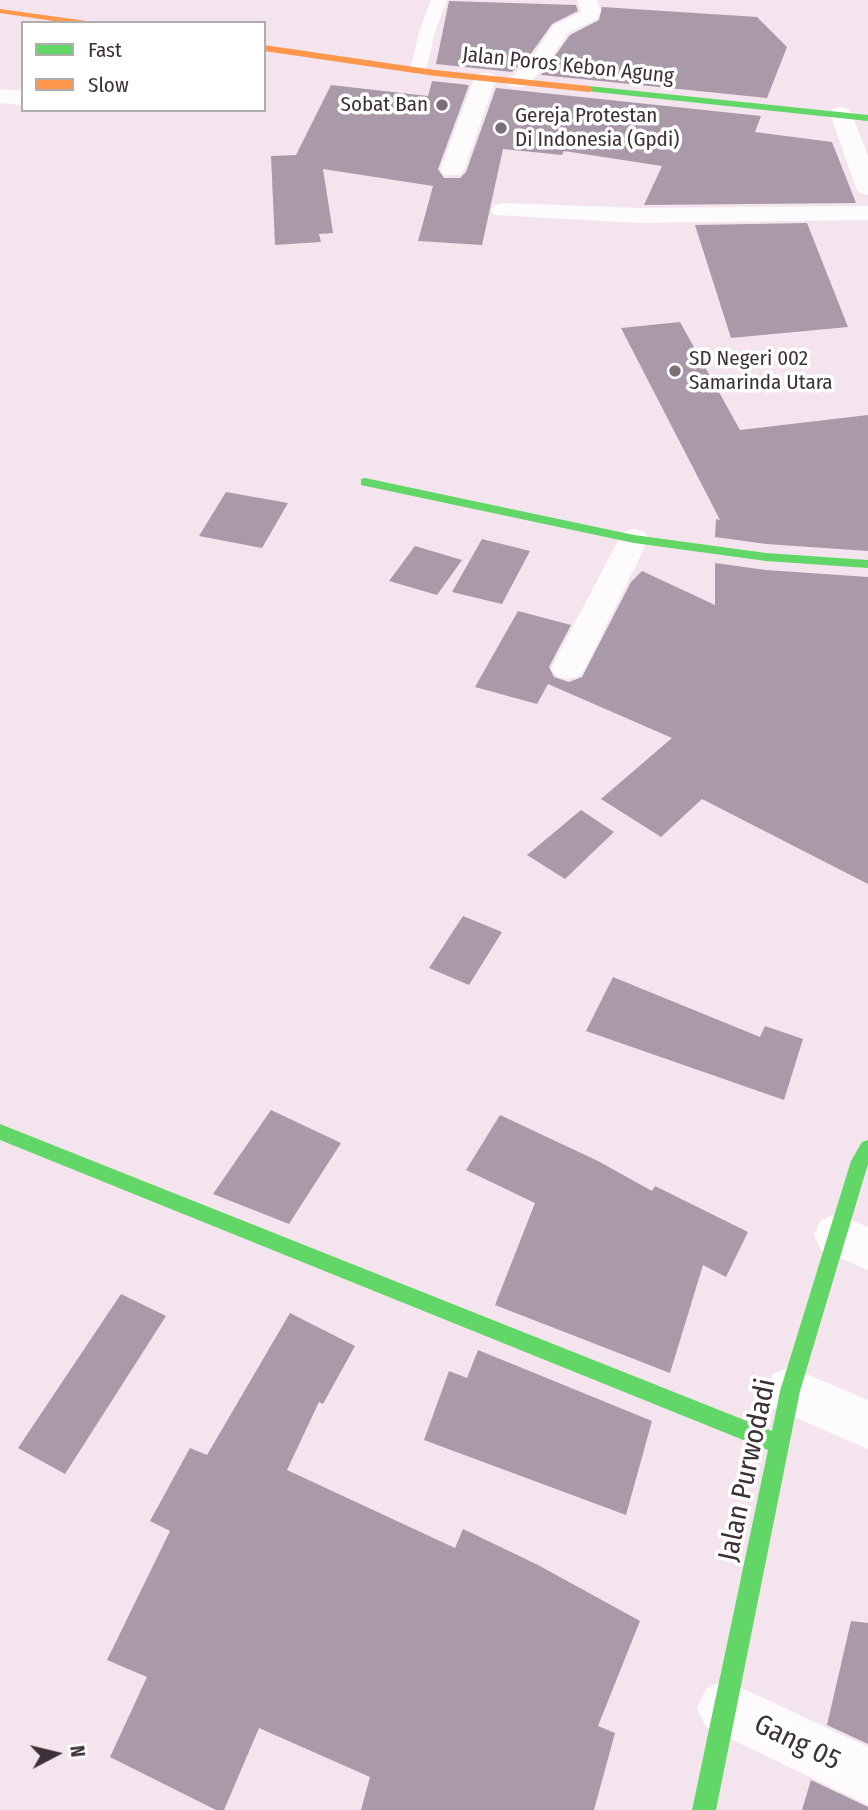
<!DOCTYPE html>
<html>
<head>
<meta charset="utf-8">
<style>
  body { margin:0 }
  #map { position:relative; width:868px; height:1810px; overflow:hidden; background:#f4e4ed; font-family:"Fira Sans Condensed",sans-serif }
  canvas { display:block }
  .legend { position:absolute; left:21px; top:21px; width:245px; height:91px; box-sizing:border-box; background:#fff; border:2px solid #b1adaf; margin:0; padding:9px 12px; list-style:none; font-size:21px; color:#3c3137 }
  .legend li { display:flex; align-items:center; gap:14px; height:35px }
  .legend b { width:35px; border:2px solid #b1adaf }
  .north { position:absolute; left:21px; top:1719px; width:70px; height:70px; -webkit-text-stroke:5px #fff; paint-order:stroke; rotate:83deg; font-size:19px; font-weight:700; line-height:28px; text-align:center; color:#3c3137 }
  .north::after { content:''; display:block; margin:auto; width:24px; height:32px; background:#3c3137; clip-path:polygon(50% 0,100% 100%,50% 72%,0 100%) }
</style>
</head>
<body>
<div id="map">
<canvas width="868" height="1810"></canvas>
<ul class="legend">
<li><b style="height:9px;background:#63d668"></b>Fast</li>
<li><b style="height:9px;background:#ff974d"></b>Slow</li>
</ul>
<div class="north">N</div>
</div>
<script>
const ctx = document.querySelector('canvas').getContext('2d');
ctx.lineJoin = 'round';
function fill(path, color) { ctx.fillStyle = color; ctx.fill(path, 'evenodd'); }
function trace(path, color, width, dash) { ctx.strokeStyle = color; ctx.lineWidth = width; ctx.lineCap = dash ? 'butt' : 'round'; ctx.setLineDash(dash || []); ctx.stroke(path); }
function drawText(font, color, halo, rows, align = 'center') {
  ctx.font = font + ' "Fira Sans Condensed",sans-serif'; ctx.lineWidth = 7; ctx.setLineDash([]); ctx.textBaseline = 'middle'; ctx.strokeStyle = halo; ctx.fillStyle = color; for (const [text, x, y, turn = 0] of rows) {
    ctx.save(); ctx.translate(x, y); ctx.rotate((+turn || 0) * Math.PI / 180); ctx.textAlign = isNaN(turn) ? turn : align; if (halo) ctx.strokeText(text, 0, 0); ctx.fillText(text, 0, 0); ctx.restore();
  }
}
fill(new Path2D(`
  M 449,1 L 576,5 L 578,11 L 552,24 L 530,55 L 512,72 L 436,64 Z
  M 602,7 L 757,17 L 787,47 L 767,98 L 541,75 L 570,35 L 599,20 Z
  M 432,81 L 469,85 L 438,169 L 444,178 L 460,178 L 466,172 L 496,88 L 761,116 L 755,132 L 832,142 L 856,203 L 644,205 L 662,166 L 564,151 L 562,155 L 503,149 L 482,245 L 418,241 L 433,186 L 323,169 L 333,233 L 319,234 L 321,242 L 275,245 L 271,156 L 296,155 L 331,85 L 428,96 Z
  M 807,223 L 848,327 L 731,338 L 695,225 Z
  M 680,322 L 740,430 L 868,415 L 868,551 L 766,544 L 715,537 L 716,519 L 720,520 L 621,328 Z
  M 226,492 L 288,503 L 262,548 L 199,536 Z
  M 482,539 L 530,551 L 502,604 L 452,592 Z
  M 415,546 L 462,560 L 437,595 L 389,581 Z
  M 715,563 L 766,570 L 868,577 L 868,884 L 702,799 L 661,837 L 601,799 L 672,738 L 548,684 L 537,704 L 475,687 L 518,611 L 571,625 L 549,667 L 554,677 L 569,682 L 582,677 L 631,582 L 642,571 L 715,605 Z
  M 581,810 L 614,832 L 565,879 L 527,855 Z
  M 463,916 L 502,932 L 469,985 L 429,968 Z
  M 613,977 L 760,1037 L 765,1026 L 803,1039 L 784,1100 L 586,1031 Z
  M 271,1110 L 341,1143 L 289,1224 L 213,1194 Z
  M 500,1115 L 598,1161 L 652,1191 L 655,1186 L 748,1232 L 726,1277 L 703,1265 L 670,1373 L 495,1305 L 535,1203 L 466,1170 Z
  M 121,1294 L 166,1316 L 65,1474 L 18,1448 Z
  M 290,1313 L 355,1346 L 323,1404 L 319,1402 L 287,1470 L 455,1548 L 463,1529 L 538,1565 L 640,1621 L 598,1726 L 615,1733 L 594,1810 L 361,1810 L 370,1777 L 259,1728 L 224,1810 L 216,1810 L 110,1757 L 147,1677 L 107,1660 L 170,1531 L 150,1521 L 190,1448 L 207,1455 Z
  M 478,1350 L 652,1421 L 626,1515 L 424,1440 L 449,1371 L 467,1378 Z
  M 851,1621 L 868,1623 L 868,1744 L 827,1725 Z
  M 811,1780 L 868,1807 L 868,1810 L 802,1810 Z`), '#aa9aa9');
fill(new Path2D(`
  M 431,0 L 447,0 L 435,32 L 426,70 L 418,75 L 410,70 L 419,32 Z`), '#fdfbfc');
fill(new Path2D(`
  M 577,0 L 597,0 L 601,11 L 597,19 L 568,33 L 547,65 L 525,87 L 509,87 L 506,82 L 532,57 L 554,25 L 581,12 Z
  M 485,73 L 493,74 L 496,79 L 464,170 L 460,175 L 444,175 L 440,170 L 474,79 L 477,74 Z
  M 0,89 L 23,91 L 23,105 L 0,103 Z
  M 841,107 L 849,109 L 852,114 L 868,156 L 868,195 L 860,193 L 856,188 L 830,114 L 833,109 Z
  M 503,203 L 640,208 L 868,206 L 868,220 L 640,223 L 494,215 L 491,210 L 494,205 Z
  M 634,529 L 645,532 L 649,539 L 585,668 L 580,676 L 568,679 L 556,676 L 551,668 L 619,539 L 623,532 Z
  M 837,1214 L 868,1227 L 868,1270 L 821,1250 L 814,1235 L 821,1220 Z
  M 790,1367 L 868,1400 L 868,1449 L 773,1408 L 766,1391 L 773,1374 Z
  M 725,1680 L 868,1747 L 868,1805 L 706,1727 L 697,1708 L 706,1689 Z`), '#fdfbfc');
fill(new Path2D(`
  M 589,86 L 868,115 L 868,121 L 586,91 L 585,89 Z
  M 365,478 L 634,535 L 766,553 L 868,560 L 868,568 L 766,561 L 634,543 L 361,485 L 361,479 Z
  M 0,1124 L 772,1431 L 780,1391 L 851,1161 L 862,1142 L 868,1140 L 868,1164 L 800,1391 L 716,1810 L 692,1810 L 768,1450 L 0,1140 Z`), '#63d668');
fill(new Path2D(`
  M 0,9 L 87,21 L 91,23 L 67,23 L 0,13 Z
  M 264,45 L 435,70 L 589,86 L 593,89 L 589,92 L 435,76 L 264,51 Z`), '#ff974d');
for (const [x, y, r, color] of [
  [442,105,7,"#7c7077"],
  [501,128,7,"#7c7077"],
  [675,371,7,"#7c7077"]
]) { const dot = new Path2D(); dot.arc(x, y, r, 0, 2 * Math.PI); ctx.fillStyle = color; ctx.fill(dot); trace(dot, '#fff', 2.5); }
drawText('21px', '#3c3137', '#fff', [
  ["Jalan Poros Kebon Agung",568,66,6]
]);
drawText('21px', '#3c3137', '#fff', [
  ["Sobat Ban",428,105,"right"],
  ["Gereja Protestan",515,116],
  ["Di Indonesia (Gpdi)",515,140],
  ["SD Negeri 002",689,359],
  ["Samarinda Utara",689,383]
], 'left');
drawText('28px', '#3c3137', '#fff', [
  ["Jalan Purwodadi",748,1470,-78],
  ["Gang 05",797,1743,26]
]);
</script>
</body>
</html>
